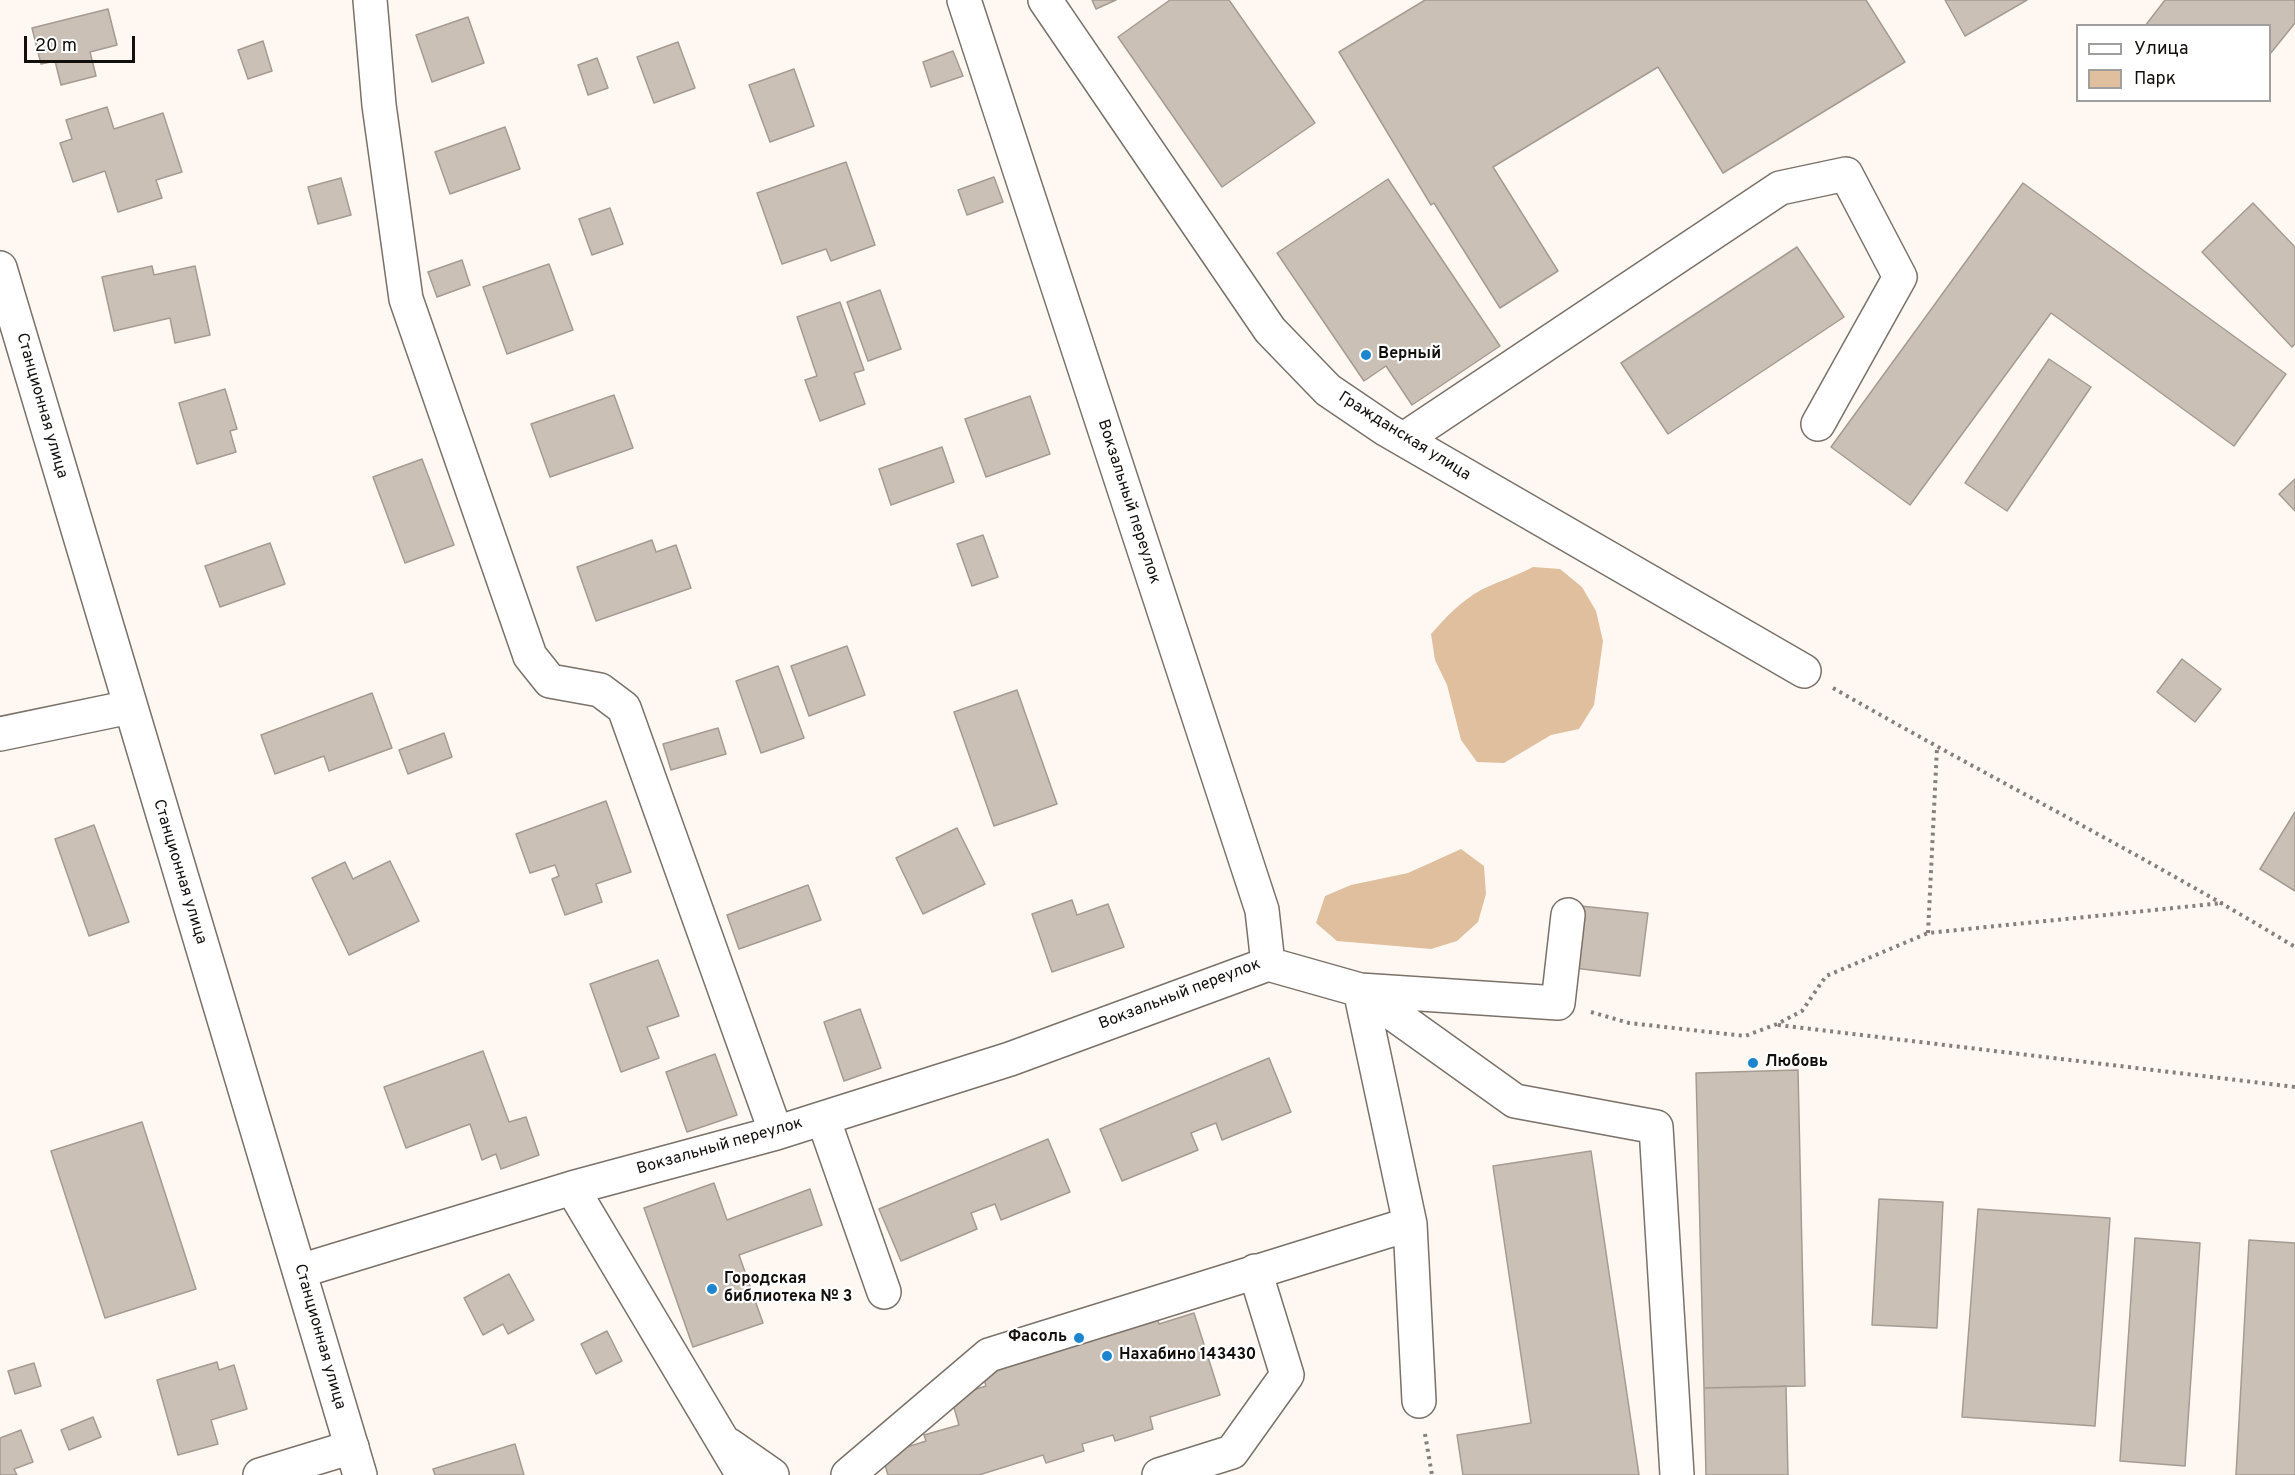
<!DOCTYPE html>
<html>
<head>
<meta charset="utf-8">
<style>
  body { margin:0 }
  #map { position:relative; width:2295px; height:1475px; overflow:hidden; background:#fff8f2; font-family:Overpass,sans-serif }
  canvas { display:block }
  .legend { position:absolute; left:2076px; top:24px; width:195px; height:78px; box-sizing:border-box; background:#fff; border:2px solid #a09f9e; margin:0; padding:8px 10px; list-style:none; font-size:18px; color:#120f0c }
  .legend li { display:flex; align-items:center; gap:12px; height:30px }
  .legend b { width:30px; border:2px solid #a09f9e }
  .scale { position:absolute; left:24px; top:36px; width:111px; height:27px; box-sizing:border-box; border:3px solid #120f0c; border-top:0; padding-left:8px; font-size:18px; line-height:21px; white-space:nowrap; color:#120f0c; -webkit-text-stroke:4px #fff; paint-order:stroke }
</style>
</head>
<body>
<div id="map">
<canvas width="2295" height="1475"></canvas>
<ul class="legend">
<li><b style="height:8px;background:#fff"></b>Улица</li>
<li><b style="height:16px;background:#e0bf9e"></b>Парк</li>
</ul>
<div class="scale">20 m</div>
</div>
<script>
const ctx = document.querySelector('canvas').getContext('2d');
ctx.lineJoin = 'round';
function fill(path, color) { ctx.fillStyle = color; ctx.fill(path, 'evenodd'); }
function trace(path, color, width, dash) { ctx.strokeStyle = color; ctx.lineWidth = width; ctx.lineCap = dash ? 'butt' : 'round'; ctx.setLineDash(dash || []); ctx.stroke(path); }
function drawText(font, color, halo, rows, align = 'center') {
  ctx.font = font + ' Overpass,sans-serif'; ctx.lineWidth = 4.5; ctx.setLineDash([]); ctx.textBaseline = 'middle'; ctx.strokeStyle = halo; ctx.fillStyle = color; for (const [text, x, y, turn = 0] of rows) {
    ctx.save(); ctx.translate(x, y); ctx.rotate((+turn || 0) * Math.PI / 180); ctx.textAlign = isNaN(turn) ? turn : align; if (halo) ctx.strokeText(text, 0, 0); ctx.fillText(text, 0, 0); ctx.restore();
  }
}
fill(new Path2D(`
  M 1533,567 L 1560,569 L 1582,587 L 1596,611 L 1603,641 L 1594,705 L 1579,729 L 1551,735 L 1504,763 L 1477,762 L 1461,740 L 1447,685 L 1435,660 L 1431,634 C 1446,617 1461,601 1481,590 C 1497,582 1516,576 1533,567 Z
  M 1461,849 L 1484,866 L 1486,894 L 1478,922 L 1457,941 L 1431,949 L 1337,941 L 1316,923 L 1325,896 L 1351,885 L 1408,873 Z`), '#e0bf9e');
const building = new Path2D(`
  M 1092,0 L 1116,0 L 1096,9 Z
  M 1170,0 L 1229,0 L 1315,123 L 1222,187 L 1118,37 Z
  M 1425,0 L 1866,0 L 1905,62 L 1723,173 L 1658,67 L 1493,167 L 1558,271 L 1500,308 L 1434,203 L 1431,205 L 1339,52 Z
  M 1945,0 L 2027,0 L 1965,36 Z
  M 2165,0 L 2295,0 L 2295,23 L 2270,54 L 2270,26 L 2145,26 Z
  M 108,9 L 117,45 L 90,52 L 96,76 L 61,85 L 55,61 L 41,64 L 32,28 Z
  M 468,17 L 484,63 L 432,82 L 416,35 Z
  M 263,41 L 272,71 L 248,79 L 238,50 Z
  M 678,42 L 695,88 L 654,103 L 637,57 Z
  M 953,51 L 963,76 L 931,87 L 923,62 Z
  M 597,58 L 608,88 L 588,95 L 578,65 Z
  M 794,69 L 814,126 L 770,142 L 749,85 Z
  M 107,107 L 114,129 L 163,113 L 182,172 L 156,180 L 162,198 L 118,212 L 105,171 L 73,182 L 60,143 L 72,139 L 66,120 Z
  M 505,127 L 520,169 L 450,194 L 435,152 Z
  M 846,162 L 875,245 L 831,261 L 826,249 L 782,264 L 757,193 Z
  M 994,177 L 1003,202 L 967,215 L 958,190 Z
  M 341,178 L 351,215 L 318,224 L 308,187 Z
  M 1388,179 L 1500,346 L 1412,405 L 1386,366 L 1364,381 L 1277,253 Z
  M 2023,183 L 2286,374 L 2234,446 L 2051,313 L 1910,505 L 1831,447 Z
  M 2253,203 L 2295,247 L 2295,344 L 2292,347 L 2202,252 Z
  M 610,208 L 623,244 L 592,255 L 579,219 Z
  M 1797,247 L 1844,317 L 1668,434 L 1621,363 Z
  M 462,260 L 470,285 L 437,297 L 428,272 Z
  M 549,264 L 573,330 L 507,354 L 483,287 Z
  M 152,266 L 154,275 L 195,266 L 210,335 L 175,343 L 170,318 L 114,331 L 102,277 Z
  M 880,290 L 901,349 L 868,361 L 847,302 Z
  M 840,302 L 864,370 L 854,373 L 865,404 L 820,421 L 805,380 L 817,376 L 797,317 Z
  M 2049,359 L 2091,387 L 2007,511 L 1965,483 Z
  M 225,389 L 237,429 L 230,431 L 236,452 L 197,464 L 179,403 Z
  M 614,395 L 633,448 L 550,477 L 531,424 Z
  M 1030,396 L 1050,454 L 986,477 L 965,419 Z
  M 942,447 L 954,482 L 891,505 L 879,469 Z
  M 422,459 L 454,545 L 405,563 L 373,477 Z
  M 2295,479 L 2295,511 L 2279,494 Z
  M 983,535 L 998,577 L 972,586 L 957,544 Z
  M 652,540 L 656,552 L 676,545 L 691,588 L 596,621 L 577,567 Z
  M 270,543 L 285,584 L 220,607 L 205,566 Z
  M 847,646 L 865,695 L 809,716 L 791,666 Z
  M 2182,659 L 2221,689 L 2195,722 L 2157,692 Z
  M 778,666 L 804,738 L 761,753 L 736,681 Z
  M 1017,690 L 1057,804 L 994,826 L 954,712 Z
  M 372,693 L 392,748 L 329,771 L 324,756 L 275,774 L 261,735 Z
  M 718,728 L 726,754 L 671,770 L 663,744 Z
  M 444,733 L 452,757 L 408,774 L 399,750 Z
  M 606,801 L 631,872 L 596,884 L 602,902 L 565,915 L 552,879 L 559,876 L 555,865 L 530,873 L 516,834 Z
  M 2295,812 L 2295,891 L 2260,869 Z
  M 94,825 L 129,922 L 89,936 L 55,839 Z
  M 957,828 L 985,884 L 923,914 L 896,858 Z
  M 390,861 L 419,921 L 349,955 L 312,878 L 345,862 L 353,879 Z
  M 808,885 L 821,920 L 739,949 L 727,915 Z
  M 1072,900 L 1077,915 L 1108,904 L 1124,947 L 1052,972 L 1032,914 Z
  M 1581,906 L 1648,913 L 1640,976 L 1574,968 Z
  M 658,960 L 679,1016 L 647,1027 L 659,1058 L 621,1072 L 590,984 Z
  M 860,1009 L 881,1068 L 844,1081 L 824,1022 Z
  M 483,1051 L 509,1122 L 526,1117 L 539,1155 L 501,1169 L 496,1154 L 482,1160 L 470,1124 L 406,1148 L 384,1087 Z
  M 715,1054 L 737,1115 L 687,1132 L 666,1072 Z
  M 1269,1058 L 1291,1112 L 1222,1140 L 1216,1123 L 1191,1133 L 1198,1150 L 1122,1181 L 1100,1129 Z
  M 1798,1070 L 1805,1386 L 1704,1388 L 1696,1073 Z
  M 142,1122 L 196,1289 L 105,1318 L 51,1151 Z
  M 1048,1139 L 1070,1192 L 1001,1220 L 995,1204 L 971,1213 L 977,1229 L 901,1261 L 879,1209 Z
  M 1591,1151 L 1639,1475 L 1463,1475 L 1457,1435 L 1531,1423 L 1493,1166 Z
  M 714,1183 L 727,1220 L 810,1189 L 822,1225 L 739,1255 L 763,1323 L 693,1347 L 644,1208 Z
  M 1879,1199 L 1943,1202 L 1937,1328 L 1872,1325 Z
  M 1978,1209 L 2110,1218 L 2095,1426 L 1962,1417 Z
  M 2135,1238 L 2200,1243 L 2185,1466 L 2120,1461 Z
  M 2249,1240 L 2295,1243 L 2295,1475 L 2236,1475 Z
  M 509,1274 L 534,1320 L 508,1334 L 503,1324 L 483,1335 L 464,1298 Z
  M 1155,1312 L 1159,1324 L 1194,1313 L 1220,1395 L 1150,1417 L 1153,1429 L 1115,1441 L 1113,1435 L 1082,1444 L 1084,1451 L 1046,1463 L 1043,1455 L 979,1475 L 888,1475 L 882,1455 L 926,1441 L 924,1435 L 959,1425 L 951,1397 L 986,1386 L 980,1366 Z
  M 607,1331 L 622,1361 L 596,1374 L 581,1344 Z
  M 217,1362 L 219,1370 L 234,1365 L 247,1409 L 211,1420 L 218,1444 L 178,1455 L 157,1380 Z
  M 34,1363 L 41,1386 L 15,1394 L 8,1371 Z
  M 1786,1386 L 1788,1475 L 1706,1475 L 1704,1388 Z
  M 93,1417 L 101,1437 L 69,1450 L 61,1430 Z
  M 21,1430 L 33,1462 L 14,1469 L 17,1475 L 0,1475 L 0,1438 Z
  M 515,1444 L 524,1475 L 435,1475 L 433,1469 Z`);
fill(building, '#cac0b6');
trace(building, '#a59b92', 1.5);
const minor = new Path2D(`
  M 370,0 L 379,105 L 406,299 L 530,656 L 550,681 L 600,690 L 624,708 L 776,1133
  M 964,0 L 1262,910 L 1268,964
  M 1045,0 L 1270,330 L 1328,390 L 1387,430 L 1804,671
  M 1404,439 L 1780,188 L 1846,174 L 1900,277 L 1818,424
  M 0,734 L 130,707
  M 1268,964 L 1360,990 L 1410,1224 L 1419,1401
  M 1360,990 L 1515,1101 L 1656,1127 L 1677,1475
  M 1360,990 L 1558,1003 L 1568,915
  M 823,1118 L 884,1292
  M 572,1188 L 743,1475
  M 300,1271 L 572,1188 L 776,1133 L 1010,1059 L 1268,964
  M 729,1445 L 772,1475
  M 260,1475 L 352,1447
  M 848,1475 L 989,1355 L 1410,1224
  M 1159,1475 L 1232,1452 L 1287,1375 L 1255,1271`);
const major = new Path2D(`
  M 0,268 L 360,1475`);
trace(minor, '#7a7168', 36);
trace(major, '#7a7168', 36);
trace(new Path2D(`
  M 1833,688 C 1986,776 2144,855 2295,947
  M 1928,933 L 1937,748
  M 1591,1012 L 1629,1023 L 1745,1036 L 1777,1024 L 1802,1011 L 1826,976 L 1928,933 L 2223,903
  M 1778,1025 L 2295,1087
  M 1425,1434 L 1432,1475`), '#85807b', 4, [3, 4.5]);
trace(minor, '#fff', 33);
trace(major, '#fff', 33);
for (const [x, y, r, color] of [
  [1366,355,6,"#1d85cf"],
  [1753,1063,6,"#1d85cf"],
  [712,1289,6,"#1d85cf"],
  [1079,1338,6,"#1d85cf"],
  [1107,1356,6,"#1d85cf"]
]) { const dot = new Path2D(); dot.arc(x, y, r, 0, 2 * Math.PI); ctx.fillStyle = color; ctx.fill(dot); trace(dot, '#fff', 2); }
drawText('bold 16px', '#120f0c', '#fff', [
  ["Верный",1378,355],
  ["Любовь",1765,1063],
  ["Городская",724,1280],
  ["библиотека № 3",724,1298],
  ["Фасоль",1067,1338,"right"],
  ["Нахабино 143430",1119,1356]
], 'left');
drawText('16px', '#120f0c', '#fff', [
  ["Станционная улица",41,406,74],
  ["Гражданская улица",1404,437,32],
  ["Вокзальный переулок",1128,502,72],
  ["Станционная улица",179,872,73],
  ["Вокзальный переулок",1180,995,-21],
  ["Вокзальный переулок",720,1147,-16],
  ["Станционная улица",319,1337,74]
]);
</script>
</body>
</html>
